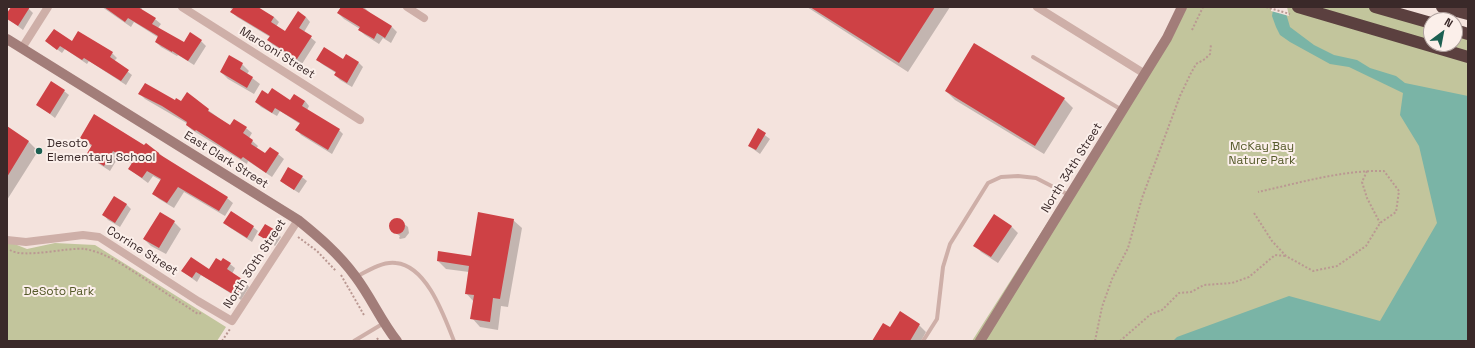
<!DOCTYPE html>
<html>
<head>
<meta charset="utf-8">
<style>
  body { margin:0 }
  #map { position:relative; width:1475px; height:348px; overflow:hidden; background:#f4e3dd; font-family:"Space Grotesk",sans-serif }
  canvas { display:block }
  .frame { position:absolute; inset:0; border:8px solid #3a2929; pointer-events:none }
  .north { position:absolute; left:1423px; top:12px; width:40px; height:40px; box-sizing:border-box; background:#fbefea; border:1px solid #aea09d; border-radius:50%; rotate:32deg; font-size:11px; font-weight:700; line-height:16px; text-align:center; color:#3a2929 }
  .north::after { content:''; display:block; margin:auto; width:14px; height:18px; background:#1b5f51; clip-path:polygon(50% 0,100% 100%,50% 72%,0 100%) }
</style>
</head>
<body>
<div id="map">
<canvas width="1475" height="348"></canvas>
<div class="frame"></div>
<div class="north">N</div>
</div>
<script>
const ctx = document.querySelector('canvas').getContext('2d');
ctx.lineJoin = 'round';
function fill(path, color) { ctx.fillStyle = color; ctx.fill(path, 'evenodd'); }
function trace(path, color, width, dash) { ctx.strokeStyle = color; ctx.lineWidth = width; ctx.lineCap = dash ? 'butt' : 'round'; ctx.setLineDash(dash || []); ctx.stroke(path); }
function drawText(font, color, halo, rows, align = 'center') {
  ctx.font = font + ' "Space Grotesk",sans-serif'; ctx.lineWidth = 4; ctx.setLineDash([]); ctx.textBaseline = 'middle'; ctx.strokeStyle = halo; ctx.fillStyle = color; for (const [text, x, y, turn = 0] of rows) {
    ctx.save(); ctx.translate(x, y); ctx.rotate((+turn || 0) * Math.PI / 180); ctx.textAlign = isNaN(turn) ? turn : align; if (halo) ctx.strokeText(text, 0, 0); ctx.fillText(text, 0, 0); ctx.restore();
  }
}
fill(new Path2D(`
  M 1185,7 L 1375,7 L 1431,23 L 1431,44 L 1455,44 L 1455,30 L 1468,34 L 1468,341 L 972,341 Z
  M 7,241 L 27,249 L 55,243 L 95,245 L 226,327 L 217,341 L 7,341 Z`), '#c2c59c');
fill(new Path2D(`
  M 1273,10 L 1285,10 L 1290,27 L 1314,45 L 1334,55 L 1357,60 L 1370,68 L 1396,76 L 1405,83 L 1468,96 L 1468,341 L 1173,341 L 1177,337 L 1289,296 L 1380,321 L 1437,223 L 1419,146 L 1400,115 L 1403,93 L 1349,67 L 1330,64 L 1290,42 L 1280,35 L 1276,27 L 1272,16 Z`), '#7ab4a6');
fill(new Path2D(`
  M 1271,7 L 1287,7 L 1289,16 L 1271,11 Z`), '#f4e3dd');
fill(new Path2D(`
  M 12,7 L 27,7 L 33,13 L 23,30 L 7,18 L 7,15 Z
  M 102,7 L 141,7 L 142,9 L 141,10 L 155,19 L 161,24 L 158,28 L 184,43 L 201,41 L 206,46 L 194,65 L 178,55 L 177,56 L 161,47 L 156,42 L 159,38 L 134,22 L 131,27 Z
  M 229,7 L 260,7 L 259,9 L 274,17 L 279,22 L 276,27 L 286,33 L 306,17 L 310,22 L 304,32 L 316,42 L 302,64 L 273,45 L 268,40 L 270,37 L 237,17 L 232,12 L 233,10 Z
  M 341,7 L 364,7 L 371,14 L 392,27 L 397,32 L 391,43 L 383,38 L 379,44 L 365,35 L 359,30 L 360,29 L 344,19 L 338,13 Z
  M 807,7 L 950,7 L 908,72 Z
  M 46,41 L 72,42 L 112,53 L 117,58 L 114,61 L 132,75 L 126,85 L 89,61 L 87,64 L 65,49 L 62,53 Z
  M 318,60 L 359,63 L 363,67 L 352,87 L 340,80 L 335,75 L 336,73 L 322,64 Z
  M 242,64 L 249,71 L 247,74 L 260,84 L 254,94 L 228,79 L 221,72 Z
  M 64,91 L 69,95 L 55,118 L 38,105 Z
  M 946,91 L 1064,99 L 1073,108 L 1044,154 L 955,100 Z
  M 139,93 L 208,110 L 231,127 L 246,128 L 252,133 L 249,138 L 258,146 L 256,149 L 265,155 L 278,154 L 284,159 L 272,177 L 248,161 L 247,164 L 192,130 L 187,125 L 188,124 L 145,99 Z
  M 268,95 L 291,101 L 305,101 L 309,106 L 307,110 L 339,130 L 343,134 L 332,154 L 301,135 L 297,130 L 300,124 L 280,111 L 277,116 L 261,107 L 256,102 Z
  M 7,128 L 29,142 L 38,151 L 7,200 Z
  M 758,130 L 770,139 L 760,154 L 749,146 Z
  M 81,137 L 145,146 L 159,153 L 164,158 L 227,198 L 233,203 L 225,216 L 184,192 L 174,208 L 159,199 L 153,193 L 162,181 L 153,176 L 148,183 L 129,169 L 132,164 L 119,156 L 110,171 L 93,160 L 87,155 L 92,147 Z
  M 302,177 L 307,181 L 299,193 L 286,185 L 281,181 Z
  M 126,204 L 131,209 L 120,227 L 108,220 L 104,215 Z
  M 160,213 L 174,222 L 181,229 L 166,254 L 151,246 L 144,239 Z
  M 398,219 L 408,227 L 409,233 L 405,238 L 400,239 L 399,238 L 400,236 L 391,230 L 390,225 L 393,220 Z
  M 513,220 L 522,228 L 508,307 L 501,306 L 498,330 L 480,327 L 472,318 L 474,302 L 466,293 L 469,272 L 446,269 L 438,261 L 472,257 Z
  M 225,223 L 253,227 L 258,231 L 252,242 L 229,227 Z
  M 1011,226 L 1018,233 L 998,263 L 981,252 L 975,245 Z
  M 276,232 L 281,237 L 275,246 L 259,235 Z
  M 221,263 L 230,264 L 235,268 L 232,274 L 244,282 L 235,296 L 201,275 L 197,282 L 182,271 L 209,270 Z
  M 246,283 L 249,287 L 241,300 L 237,297 Z
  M 919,325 L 926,332 L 921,341 L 876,341 Z`), '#0003');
fill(new Path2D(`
  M 11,7 L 30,7 L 18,26 L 7,19 L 7,13 Z
  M 104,7 L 138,7 L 156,18 L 152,24 L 184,42 L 190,32 L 202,40 L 188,61 L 172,51 L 172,52 L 155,42 L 158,36 L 128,18 L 125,22 Z
  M 234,7 L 258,7 L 274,17 L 271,22 L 285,31 L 298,11 L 306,17 L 299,28 L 312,36 L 297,59 L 267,40 L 270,36 L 230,12 Z
  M 341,7 L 361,7 L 392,26 L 385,38 L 377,33 L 374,39 L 358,30 L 360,27 L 337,13 Z
  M 810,7 L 935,7 L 899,63 Z
  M 54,29 L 72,41 L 78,31 L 113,52 L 110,57 L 129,70 L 121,81 L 84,58 L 82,60 L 60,46 L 57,50 L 45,41 Z
  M 974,43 L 1065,98 L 1035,146 L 945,91 Z
  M 324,47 L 343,59 L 346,54 L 359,62 L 347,83 L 334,75 L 336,72 L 316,60 Z
  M 229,55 L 243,63 L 240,69 L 253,77 L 247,88 L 220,72 Z
  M 51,81 L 65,90 L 50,114 L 36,105 Z
  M 145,83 L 175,100 L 176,98 L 181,101 L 187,92 L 209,109 L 208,111 L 230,125 L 234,119 L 247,127 L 243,133 L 253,140 L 251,144 L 265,153 L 270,147 L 279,153 L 266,173 L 243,157 L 241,159 L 196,130 L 195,131 L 186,125 L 187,122 L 162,106 L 138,94 Z
  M 272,88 L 290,100 L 294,94 L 305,101 L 302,106 L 340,129 L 328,150 L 295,130 L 300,123 L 275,108 L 272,113 L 255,102 L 262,90 L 268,94 Z
  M 94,114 L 144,145 L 146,143 L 159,153 L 159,154 L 228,197 L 219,211 L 178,187 L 167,203 L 152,194 L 161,179 L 147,171 L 142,178 L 128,169 L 132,163 L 113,151 L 104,166 L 86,155 L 92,145 L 80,138 Z
  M 7,126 L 29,141 L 7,177 Z
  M 758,128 L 766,133 L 756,150 L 748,146 Z
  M 288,167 L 303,176 L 294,190 L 280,181 Z
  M 114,196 L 127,204 L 115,223 L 102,215 Z
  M 231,211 L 254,226 L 247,238 L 223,223 Z
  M 160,212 L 175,221 L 159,248 L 143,239 Z
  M 478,212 L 514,219 L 500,299 L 493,298 L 490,322 L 470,319 L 474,295 L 465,294 L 469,266 L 437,261 L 438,251 L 471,256 Z
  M 994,214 L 1012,226 L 991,257 L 973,246 Z
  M389 226a8 8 0 1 1 16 0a8 8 0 1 1-16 0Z
  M 265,224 L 277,231 L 270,242 L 258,235 Z
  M 191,257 L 209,269 L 216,258 L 221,261 L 223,258 L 231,263 L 227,269 L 245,281 L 236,296 L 196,272 L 192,278 L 181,271 Z
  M 900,311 L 920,324 L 910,341 L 872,341 L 883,323 L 890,327 Z`), '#ce4145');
trace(new Path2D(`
  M 1266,7 L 1290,14
  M 1192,30 L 1203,7
  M 1367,171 L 1362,182 L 1367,198 L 1380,223
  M 1254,213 L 1272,241 L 1286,256 L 1313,271 L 1337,266 L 1366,246 L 1380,223 L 1396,212 L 1399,191 L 1384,171 C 1342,170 1299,183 1258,192
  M 298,237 L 317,251 L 336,271
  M 10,250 C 24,259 67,247 85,249 C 107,253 126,267 145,279 C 162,291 180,302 198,314 L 201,313
  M 341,275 L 364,315
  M 377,338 L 379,341
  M 222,341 L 230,329
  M 1095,341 L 1102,307 L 1112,279 L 1128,248 L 1142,198 L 1180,96 L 1191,73 L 1196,64 L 1205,59 L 1210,54 L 1211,44
  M 1120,341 L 1151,314 L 1162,310 L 1179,293 L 1191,292 L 1204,285 L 1232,283 L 1249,277 L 1275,255 L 1285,256`), '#ba9892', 2, [2, 2]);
trace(new Path2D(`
  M 1033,57 L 1122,110
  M 356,277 C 367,271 383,261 396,263 C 427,266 444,316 454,341
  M 354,341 L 384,323
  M 923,341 L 937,319 L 943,267 L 950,244 L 988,183 L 1001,177 L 1018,176 L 1036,178 L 1069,195`), '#ceafa8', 4);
trace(new Path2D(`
  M 182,7 L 360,120
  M 407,7 L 424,18
  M 1037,7 L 1145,74
  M 22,48 L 48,7
  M 7,240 L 26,242 L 83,235 L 99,237 L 198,301 L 232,321 L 298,220`), '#ceafa8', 8);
trace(new Path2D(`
  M 7,39 L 298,220 C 319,237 339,254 355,276 C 371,297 381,321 397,341
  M 980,341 L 1167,38 L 1182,7`), '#a27d79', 10);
trace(new Path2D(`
  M 1298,7 L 1468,57
  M 1375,7 L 1431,23
  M 1442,7 L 1468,14
  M 1455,30 L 1468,34`), '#5b403f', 12);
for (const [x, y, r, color] of [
  [39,151,4,"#1b5f51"]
]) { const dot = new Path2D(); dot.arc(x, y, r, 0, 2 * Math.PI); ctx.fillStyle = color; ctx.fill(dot); trace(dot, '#fbefea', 1.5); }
drawText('12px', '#3a2929', '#fbefea', [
  ["Marconi Street",277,53,32],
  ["East Clark Street",226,160,32],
  ["North 34th Street",1072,168,-58],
  ["Corrine Street",142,251,32],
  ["North 30th Street",255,264,-57]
]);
drawText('12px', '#3a2929', '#fbefea', [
  ["Desoto",47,144],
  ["Elementary School",47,158]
], 'left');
drawText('12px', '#555a2a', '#fbefea', [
  ["McKay Bay",1262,147],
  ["Nature Park",1262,161],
  ["DeSoto Park",59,292]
]);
</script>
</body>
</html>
